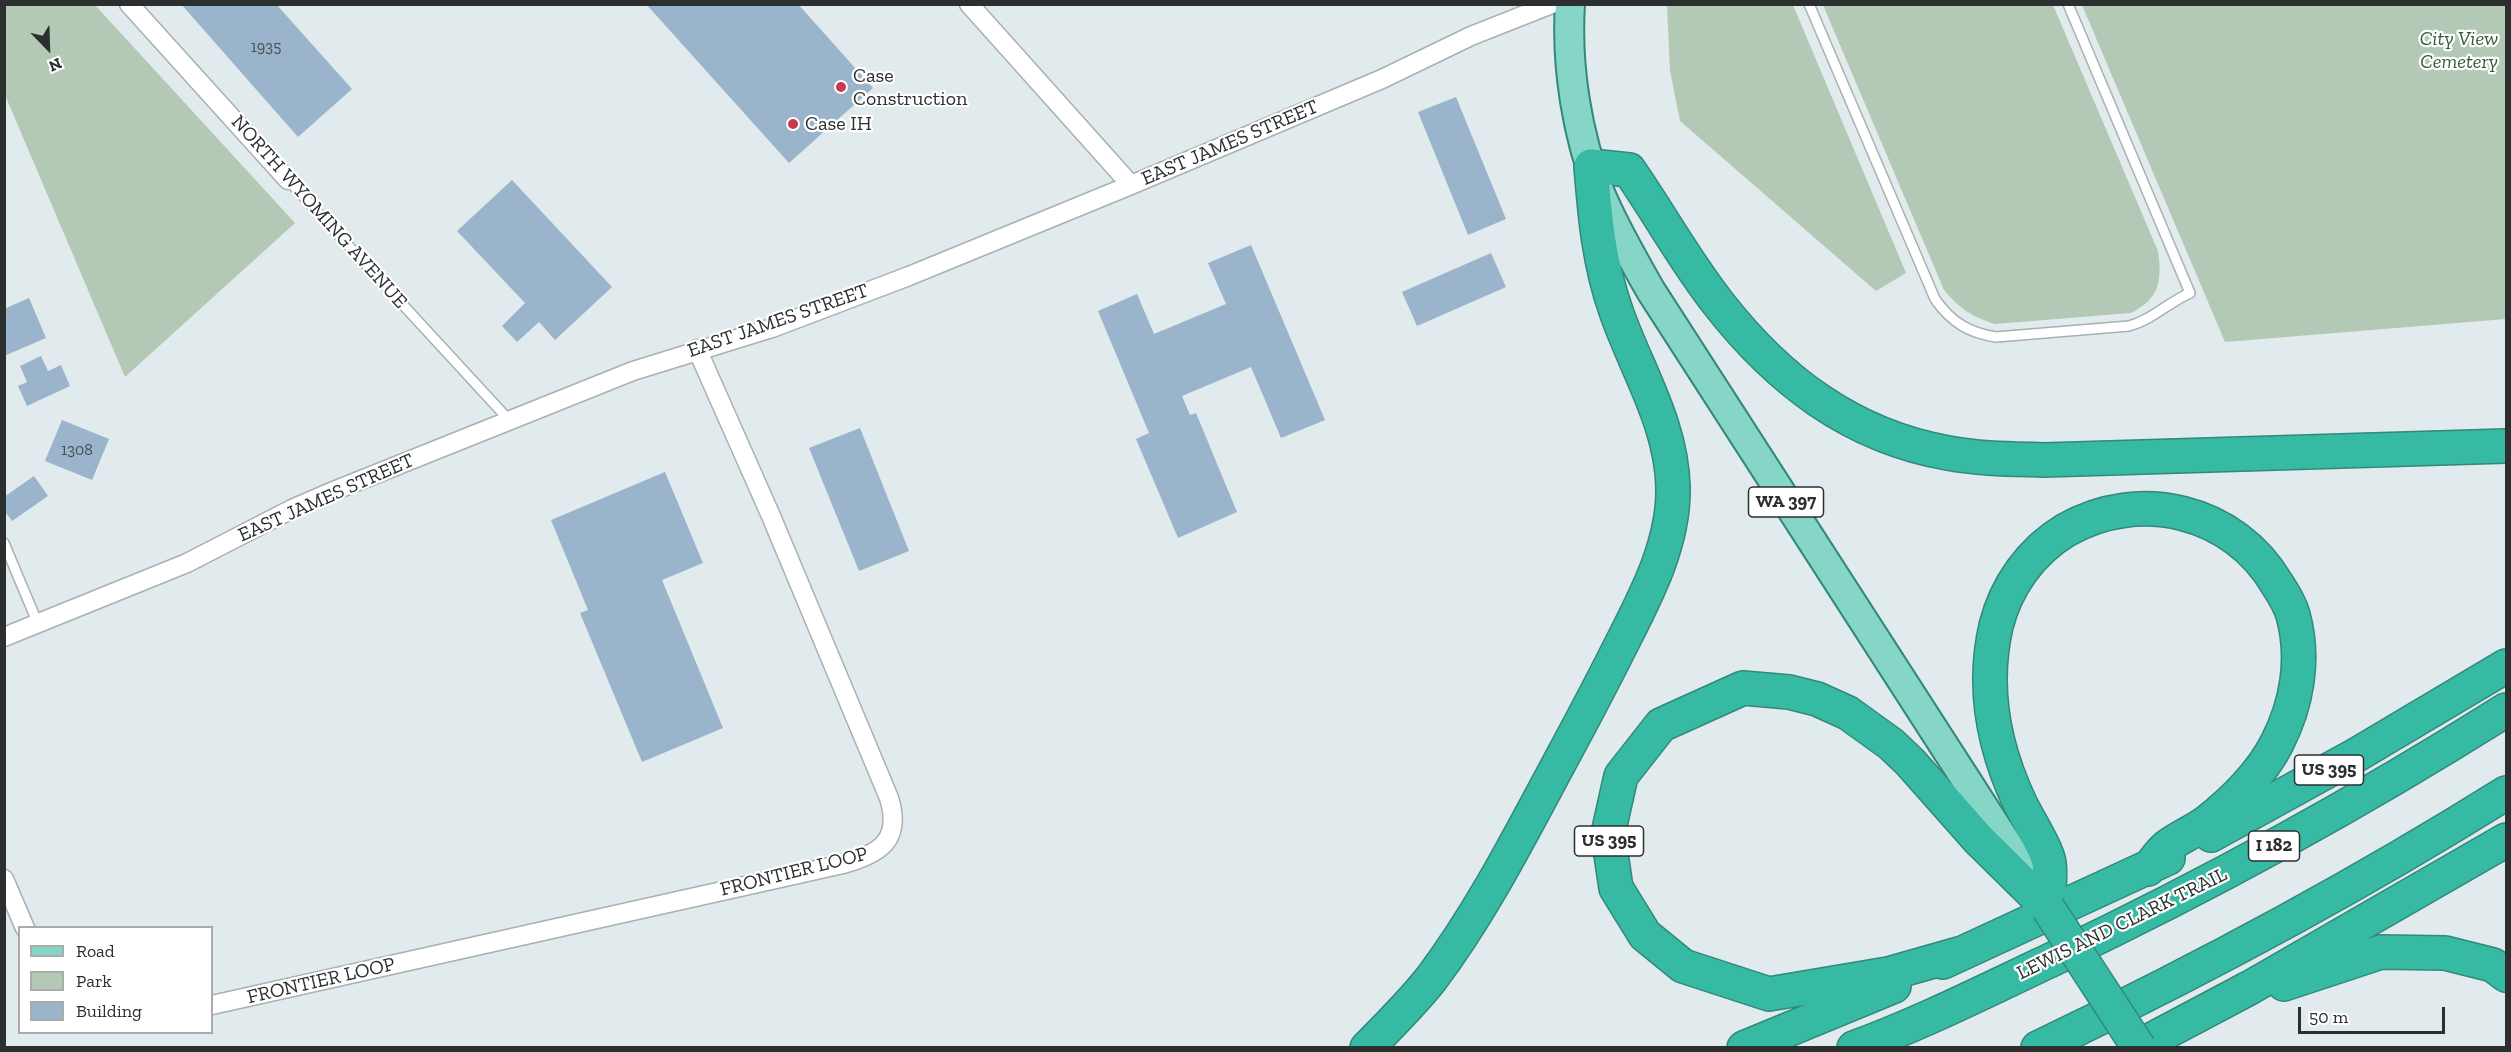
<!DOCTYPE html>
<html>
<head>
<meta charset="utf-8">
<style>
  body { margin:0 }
  #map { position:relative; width:2511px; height:1052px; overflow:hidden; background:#e1eaec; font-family:"Zilla Slab",serif }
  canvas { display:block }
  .frame { position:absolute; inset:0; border:6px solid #2b2f2f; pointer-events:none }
  .legend { position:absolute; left:18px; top:926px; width:195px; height:108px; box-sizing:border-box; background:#fff; border:2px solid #aaacac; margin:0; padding:8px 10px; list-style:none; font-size:18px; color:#2b2f2f }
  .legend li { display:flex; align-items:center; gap:12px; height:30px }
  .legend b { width:30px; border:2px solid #aaacac }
  .north { position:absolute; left:18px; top:18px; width:60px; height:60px; -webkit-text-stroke:4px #fff; paint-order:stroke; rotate:157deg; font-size:16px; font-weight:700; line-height:24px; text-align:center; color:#2b2f2f }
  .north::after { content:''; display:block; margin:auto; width:21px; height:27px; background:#2b2f2f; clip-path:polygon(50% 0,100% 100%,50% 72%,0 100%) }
  .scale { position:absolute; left:2298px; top:1007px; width:147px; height:27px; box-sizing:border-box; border:3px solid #2b2f2f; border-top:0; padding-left:8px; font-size:18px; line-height:21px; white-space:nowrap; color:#2b2f2f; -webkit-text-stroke:4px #fff; paint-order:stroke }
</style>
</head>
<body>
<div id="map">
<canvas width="2511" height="1052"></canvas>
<div class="frame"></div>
<ul class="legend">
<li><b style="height:8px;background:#86d6c8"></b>Road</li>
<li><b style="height:16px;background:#b4c9b5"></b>Park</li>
<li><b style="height:16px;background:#99b4cb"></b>Building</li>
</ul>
<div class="north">N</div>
<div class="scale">50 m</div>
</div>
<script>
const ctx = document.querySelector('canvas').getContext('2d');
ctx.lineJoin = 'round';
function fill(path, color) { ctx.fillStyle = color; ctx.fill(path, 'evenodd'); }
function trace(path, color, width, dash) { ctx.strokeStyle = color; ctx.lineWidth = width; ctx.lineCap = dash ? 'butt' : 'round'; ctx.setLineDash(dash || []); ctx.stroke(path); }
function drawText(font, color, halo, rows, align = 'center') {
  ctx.font = font + ' "Zilla Slab",serif'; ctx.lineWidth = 4.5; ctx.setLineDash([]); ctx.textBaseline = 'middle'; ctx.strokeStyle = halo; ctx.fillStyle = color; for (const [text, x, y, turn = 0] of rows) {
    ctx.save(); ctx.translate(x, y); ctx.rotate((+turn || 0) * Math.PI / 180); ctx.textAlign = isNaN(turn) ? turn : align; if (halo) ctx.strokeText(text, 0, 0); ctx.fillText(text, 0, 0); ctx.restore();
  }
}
fill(new Path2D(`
  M 4,5 L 95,5 L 295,223 L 125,377 L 5,95 Z
  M 1667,5 L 1793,5 L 1906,273 L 1876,291 L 1680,121 L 1670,71 Z
  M 1823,5 L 2053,5 L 2158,251 C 2162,281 2160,298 2131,313 L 1995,324 C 1972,317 1959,308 1944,290 Z
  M 2082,5 L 2506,5 L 2506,319 L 2225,342 Z`), '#b4c9b5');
fill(new Path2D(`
  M 181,4 L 276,4 L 352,89 L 298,137 Z
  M 646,4 L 798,4 L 873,88 L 789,163 Z
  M 1456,97 L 1506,219 L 1468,235 L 1418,112 Z
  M 512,180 L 612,287 L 555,340 L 539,322 L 517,342 L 502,326 L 525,303 L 457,231 Z
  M 1251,245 L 1325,420 L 1281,438 L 1251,367 L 1182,396 L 1190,415 L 1196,413 L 1237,512 L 1178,538 L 1136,439 L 1149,433 L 1098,311 L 1137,294 L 1154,334 L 1226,304 L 1208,263 Z
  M 1491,253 L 1506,287 L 1417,326 L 1402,292 Z
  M 29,298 L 46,338 L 4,356 L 4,309 Z
  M 41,356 L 48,371 L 61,365 L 70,386 L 27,406 L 18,386 L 27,382 L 20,366 Z
  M 62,420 L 109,439 L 92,480 L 45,461 Z
  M 860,428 L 909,551 L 859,571 L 809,448 Z
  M 665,472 L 703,563 L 662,580 L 723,728 L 642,762 L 580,613 L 588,610 L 551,520 Z
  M 34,476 L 48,496 L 12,521 L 4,510 L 4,497 Z`), '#99b4cb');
const lane = new Path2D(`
  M 1809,4 L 1935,299 C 1951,322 1969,333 1996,337 L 2129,326 C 2152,320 2169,302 2190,293 L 2068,4
  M 288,180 L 509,420
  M 4,543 L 38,624`);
const street = new Path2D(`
  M 129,4 L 288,180
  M 969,4 L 1131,185
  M 4,637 L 187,563 L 292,509 L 336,490 L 633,371 L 772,328 L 909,276 L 1131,185 L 1382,79 L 1471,36 L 1552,4
  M 4,879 L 25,928
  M 212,1005 L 843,864 C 880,854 902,840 889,798 L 771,516 L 697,349`);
const primary = new Path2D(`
  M 1570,4 C 1566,66 1577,136 1600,193 C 1614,227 1633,259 1651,291 L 2028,876`);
const highway = new Path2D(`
  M 2211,835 L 2358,754 L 2506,666
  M 2048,908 C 2048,894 2051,877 2049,863 C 2047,849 2027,818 2020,803 C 1994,748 1982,687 1996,626 C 2006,586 2031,551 2066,530 C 2139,488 2234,510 2277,584 C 2283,593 2290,605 2293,615 C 2305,659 2297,704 2277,743 C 2262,773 2233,802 2207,822 C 2195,831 2180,837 2168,846 C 2160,852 2154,862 2148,869
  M 1962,953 L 1888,974 L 1769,994 L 1683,966 L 1645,935 L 1616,888 L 1608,834 L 1621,776 L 1661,725 L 1743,688 L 1789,692 L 1817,699 L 1848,713 L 1891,744 L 1910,762 L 1979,840 L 2048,908
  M 1943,962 L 2168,858
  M 2284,984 L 2381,952 L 2445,953 L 2493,965 L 2506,975
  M 1367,1048 C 1389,1026 1412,1003 1431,979 C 1483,910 1523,830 1564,754 C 1584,717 1604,679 1623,641 C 1647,594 1674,542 1673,488 C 1672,424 1636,369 1616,311 C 1599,263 1595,216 1591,166 L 1629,170 C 1659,213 1685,261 1718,303 C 1778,380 1851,436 1948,453 C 1980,459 2012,459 2044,460 L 2506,446
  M 1744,1048 L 1894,986
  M 1854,1048 C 1922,1023 1987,990 2053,959 C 2209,885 2360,802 2506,710
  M 2038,1048 C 2199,971 2356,887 2506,793
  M 2136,1048 L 2251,987 L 2506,840`);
trace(lane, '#a8b0b2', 12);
trace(street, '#a8b0b2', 21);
trace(primary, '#32897a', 32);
trace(highway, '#32897a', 36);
trace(lane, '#fff', 9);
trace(street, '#fff', 18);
trace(primary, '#86d6c8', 28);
trace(highway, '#36baa3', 33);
const highwayBridge = new Path2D(`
  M 2048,908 L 2139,1048`);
trace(highwayBridge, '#32897a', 36, []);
trace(highwayBridge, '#36baa3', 33);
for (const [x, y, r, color] of [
  [841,87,6,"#c9394e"],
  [793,124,6,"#c9394e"]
]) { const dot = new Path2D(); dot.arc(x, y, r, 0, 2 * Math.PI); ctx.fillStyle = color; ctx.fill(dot); trace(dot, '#fff', 2); }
drawText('16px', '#465056', null, [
  ["1935",266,47],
  ["1308",77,450]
]);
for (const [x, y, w] of [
  [1786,502,75],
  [2329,770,69],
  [1609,841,69],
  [2274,846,51]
]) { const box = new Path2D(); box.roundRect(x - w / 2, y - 15, w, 30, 4.5); ctx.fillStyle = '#fff'; ctx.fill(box); trace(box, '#2b2f2f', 1.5); }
drawText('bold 18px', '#2b2f2f', null, [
  ["WA 397",1786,502],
  ["US 395",2329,770],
  ["US 395",1609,841],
  ["I 182",2274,846]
]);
drawText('italic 20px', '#325a35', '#fff', [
  ["City View",2459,39],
  ["Cemetery",2459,62]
]);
drawText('20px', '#2b2f2f', '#fff', [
  ["Case",853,76],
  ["Construction",853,99],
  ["Case IH",805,124]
], 'left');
drawText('20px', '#2b2f2f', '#fff', [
  ["EAST JAMES STREET",1230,143,-23],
  ["NORTH WYOMING AVENUE",319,212,48],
  ["EAST JAMES STREET",778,321,-19],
  ["EAST JAMES STREET",326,498,-24],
  ["FRONTIER LOOP",794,872,-14],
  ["LEWIS AND CLARK TRAIL",2122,924,-26],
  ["FRONTIER LOOP",321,981,-13]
]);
</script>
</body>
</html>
